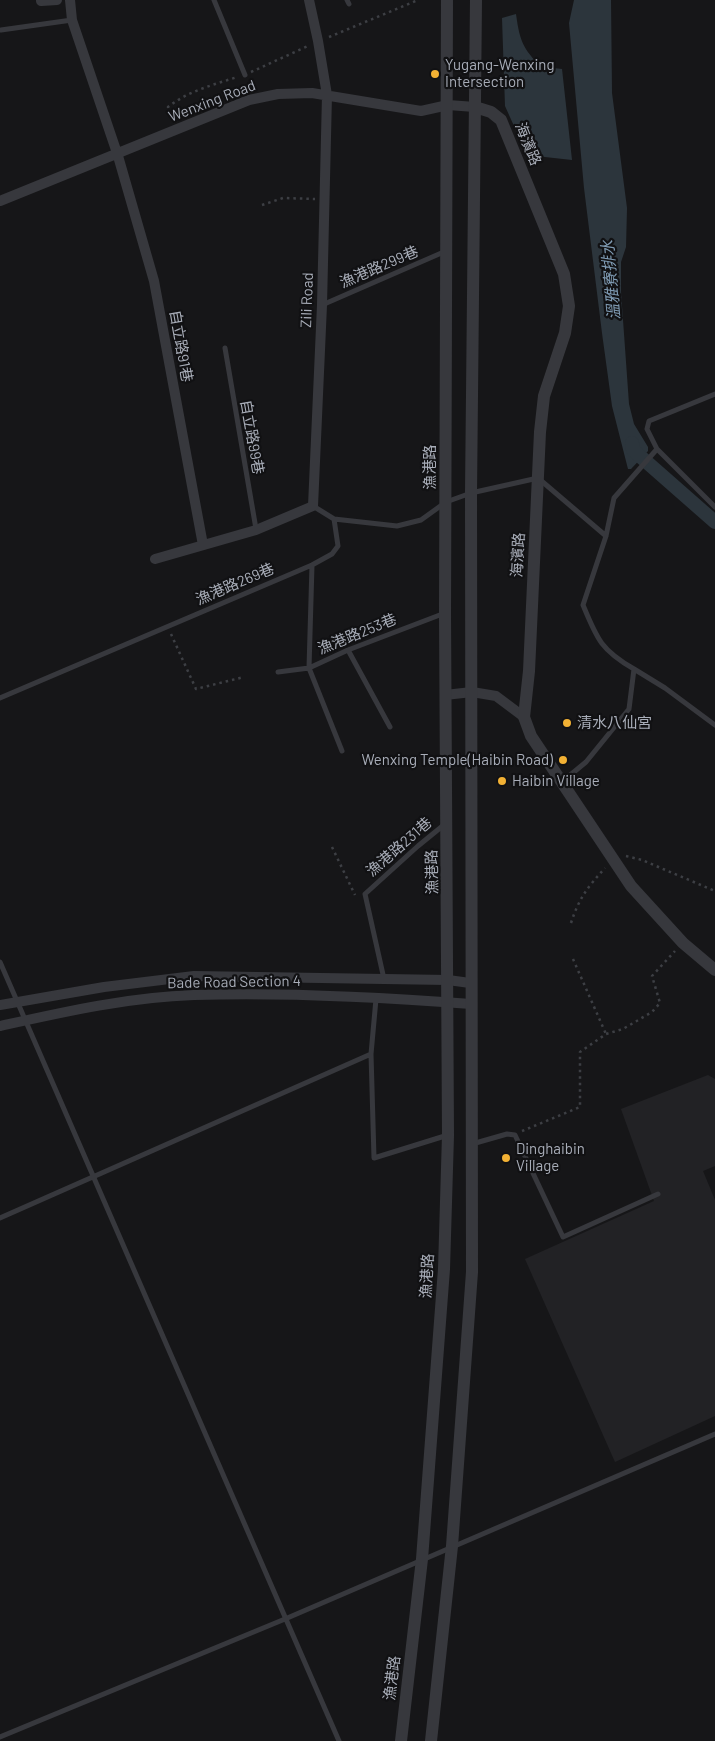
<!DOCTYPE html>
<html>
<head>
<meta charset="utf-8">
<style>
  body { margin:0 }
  canvas { display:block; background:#161618 }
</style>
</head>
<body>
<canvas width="715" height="1741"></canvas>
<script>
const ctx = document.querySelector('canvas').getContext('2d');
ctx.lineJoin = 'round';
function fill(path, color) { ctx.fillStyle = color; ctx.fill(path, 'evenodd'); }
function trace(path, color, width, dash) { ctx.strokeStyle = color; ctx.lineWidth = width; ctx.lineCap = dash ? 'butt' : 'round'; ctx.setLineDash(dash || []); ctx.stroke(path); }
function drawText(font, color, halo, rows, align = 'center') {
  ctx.font = font + ' Barlow,"Noto Sans TC",sans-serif'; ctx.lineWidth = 4.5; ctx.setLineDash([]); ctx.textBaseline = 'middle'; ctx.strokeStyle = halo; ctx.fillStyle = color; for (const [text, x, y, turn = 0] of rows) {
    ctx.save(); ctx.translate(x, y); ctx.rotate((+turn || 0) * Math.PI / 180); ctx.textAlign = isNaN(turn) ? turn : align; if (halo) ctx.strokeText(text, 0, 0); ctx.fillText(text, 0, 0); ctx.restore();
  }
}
fill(new Path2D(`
  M 708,1075 L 715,1079 L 715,1166 L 703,1171 L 715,1200 L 715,1416 L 615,1462 L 525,1259 L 654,1201 L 621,1109 Z`), '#222225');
fill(new Path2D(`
  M 574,0 L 611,0 L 612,93 L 627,208 L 626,247 L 621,262 L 621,292 L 629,404 L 634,424 L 648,447 L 648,451 L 631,469 L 628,469 L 612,406 L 602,333 L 584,188 L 569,23 Z
  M 516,14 C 520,44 524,50 546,72 L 553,68 L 562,69 L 572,160 L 527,155 L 505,106 L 502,18 Z`), '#2c353c');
trace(new Path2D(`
  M 632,443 L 633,450 L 715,522`), '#2c353c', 14);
trace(new Path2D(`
  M 329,37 L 418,0
  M 251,72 L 308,46
  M 173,120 L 168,107 C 188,91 213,85 237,77
  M 262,205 L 283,198 L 315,199
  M 171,634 L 196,689 L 244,677
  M 332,847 L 355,895
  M 626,856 L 642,860 L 715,891
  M 571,923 C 579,898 587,888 605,868
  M 573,959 L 606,1034
  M 522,1131 L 580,1107 L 580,1052 L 606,1034 L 623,1029 L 652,1012 L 660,1003 L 652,976 L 675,951`), '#3d3f44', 2.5, [2.5, 4]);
trace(new Path2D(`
  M 214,0 L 245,75
  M 347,0 L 349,4
  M 1,30 L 72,20
  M 322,305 L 446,251
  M 225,348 L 256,529
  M 715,394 L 649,421 L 647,429 L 657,449 L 715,507
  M 313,506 L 334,519 L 397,526 L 421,520 L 446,502 L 471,493 L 538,478 L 606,536
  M 312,565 L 309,668 L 342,751
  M 348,650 L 390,727
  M 634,669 L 665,688 L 715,725
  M 278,672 L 309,668 L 348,650 L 445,613
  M 0,698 L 312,565 L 332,554 L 338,546 L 334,519
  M 563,781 L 586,762 L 629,709 L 634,669 C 601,650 597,639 583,605 L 606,536 L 614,498 L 657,449
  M 0,962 L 339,1741
  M 384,979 L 365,894 L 418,846 L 445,824
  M 376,999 L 371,1054 L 374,1158 L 448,1135
  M 472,1144 L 507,1134 L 515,1135 L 563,1237 L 658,1194
  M 0,1218 L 371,1054
  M 0,1737 L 285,1619 L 715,1434`), '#37383d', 5);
trace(new Path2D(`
  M 70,0 L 72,20 L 118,156 L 154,281 L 203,545
  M 41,1 L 57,0
  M 0,201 L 249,100 L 278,94 L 312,93 L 421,111 L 448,105 L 475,107
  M 155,559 L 256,530 L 313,506 L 322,305 L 327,95 L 318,41 L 309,0
  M 445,695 L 472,692 L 496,696 L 524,717
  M 0,1005 L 104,987 L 194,976 L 448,980 L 470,983
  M 0,1026 C 63,1012 129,997 194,995 C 286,992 379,997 471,1004`), '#37383d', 10);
trace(new Path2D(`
  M 475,107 L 491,112 L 501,120 L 564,274 L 569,306 L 565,333 L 544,396 L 540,432 L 529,671 L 524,717 L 531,736 L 631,886 L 683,943 L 715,970
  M 401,1741 L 422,1559 L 444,1269 L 448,1135 L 445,613 L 447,0
  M 431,1741 L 452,1546 L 472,1272 L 471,493 L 476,0`), '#37383d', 12);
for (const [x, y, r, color] of [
  [435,74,5,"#f2b134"],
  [567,723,5,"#f2b134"],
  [563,760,5,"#f2b134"],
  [502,781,5,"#f2b134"],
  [506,1158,5,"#f2b134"]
]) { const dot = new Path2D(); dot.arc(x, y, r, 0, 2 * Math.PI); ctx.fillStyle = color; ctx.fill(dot); trace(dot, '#111113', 2); }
drawText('15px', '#a8adb8', '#111113', [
  ["Yugang-Wenxing",445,65],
  ["Intersection",445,82],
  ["清水八仙宮",577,723],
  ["Wenxing Temple(Haibin Road)",553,760,"right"],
  ["Haibin Village",512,781],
  ["Dinghaibin",516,1149],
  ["Village",516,1166]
], 'left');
drawText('15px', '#a8adb8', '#111113', [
  ["Wenxing Road",212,101,-21],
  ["海濱路",528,144,68],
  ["漁港路299巷",379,267,-23],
  ["Zili Road",307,300,-88],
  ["自立路91巷",181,346,80],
  ["自立路99巷",252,437,80],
  ["漁港路",430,467,-90],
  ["海濱路",518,555,-87],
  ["漁港路269巷",235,584,-23],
  ["漁港路253巷",357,634,-22],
  ["漁港路231巷",399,847,-41],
  ["漁港路",432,872,-91],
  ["Bade Road Section 4",234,982,-1],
  ["漁港路",427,1276,-87],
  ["漁港路",392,1678,-83]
]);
drawText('italic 16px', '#7f9bb3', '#111113', [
  ["溫雅寮排水",611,280,-95]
]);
</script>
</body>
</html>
